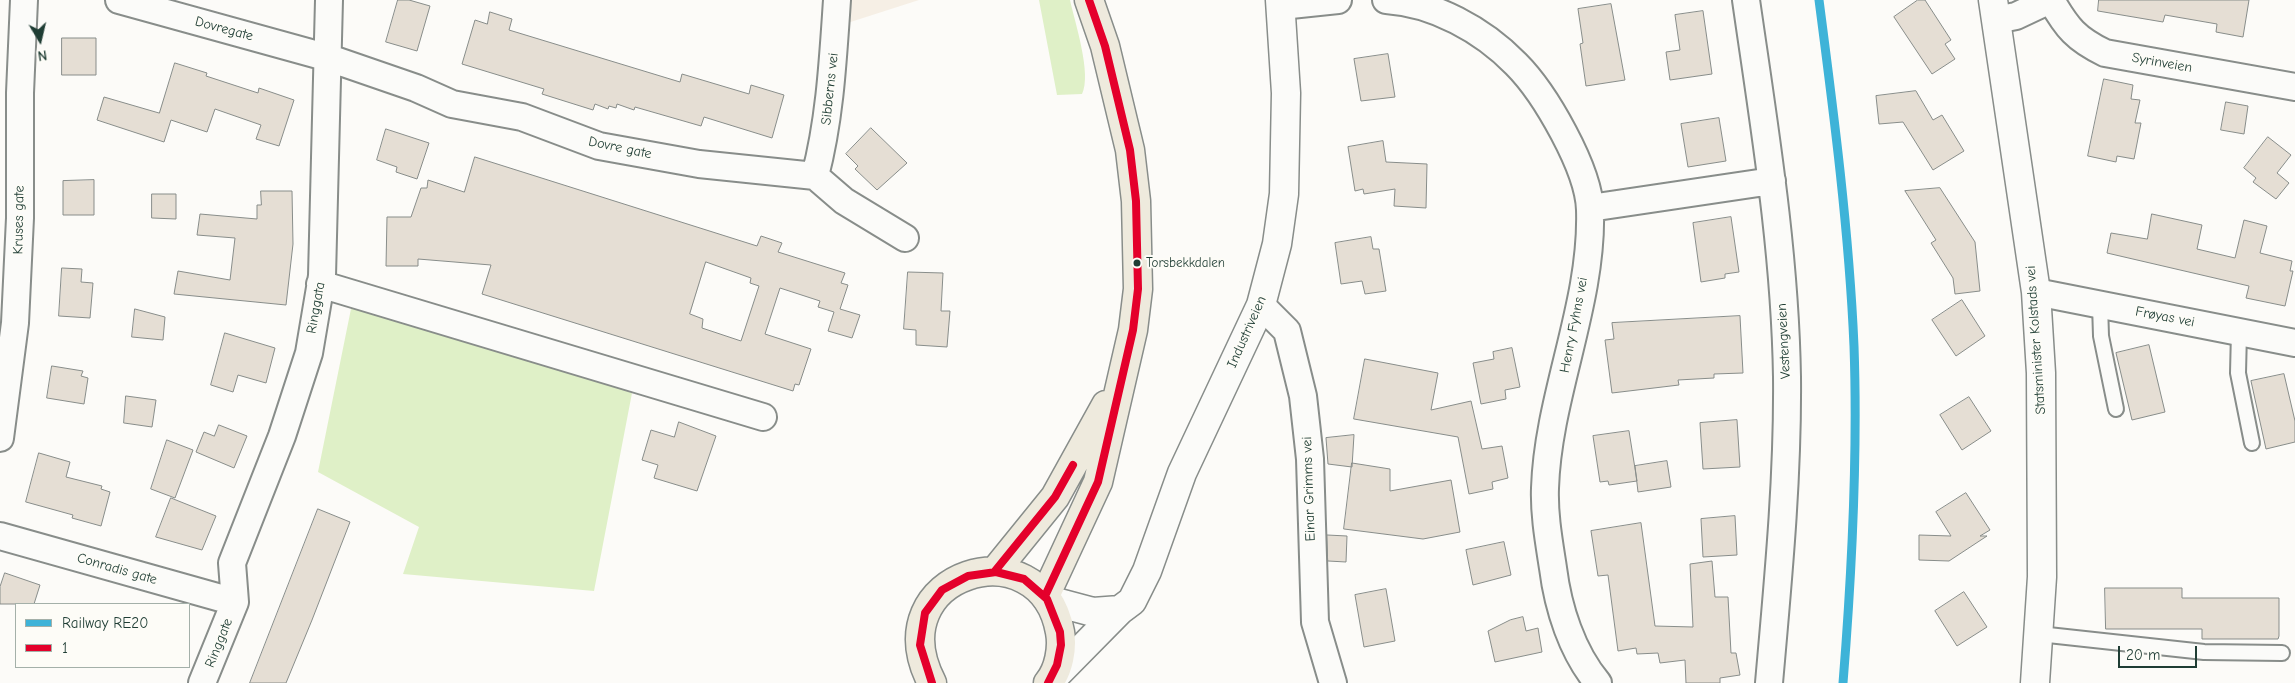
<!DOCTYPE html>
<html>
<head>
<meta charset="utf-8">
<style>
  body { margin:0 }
  #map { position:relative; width:2295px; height:683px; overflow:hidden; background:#fcfbf8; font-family:"Comic Neue",sans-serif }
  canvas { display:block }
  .legend { position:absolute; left:15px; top:603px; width:175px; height:65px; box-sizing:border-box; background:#fdfcf7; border:1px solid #a4b0a9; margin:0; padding:6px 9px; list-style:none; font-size:15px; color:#1f3d34 }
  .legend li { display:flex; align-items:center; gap:10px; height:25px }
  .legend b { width:25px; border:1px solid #a4b0a9 }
  .north { position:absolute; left:15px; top:15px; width:50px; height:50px; -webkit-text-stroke:4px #fdfcf7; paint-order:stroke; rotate:171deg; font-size:14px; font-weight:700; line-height:20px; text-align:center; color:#1f3d34 }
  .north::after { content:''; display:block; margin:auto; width:18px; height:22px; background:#1f3d34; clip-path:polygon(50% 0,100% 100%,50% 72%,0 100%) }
  .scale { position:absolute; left:2118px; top:646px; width:79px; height:22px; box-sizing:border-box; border:2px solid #1f3d34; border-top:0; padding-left:6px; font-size:15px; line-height:18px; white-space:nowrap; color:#1f3d34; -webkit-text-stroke:4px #fdfcf7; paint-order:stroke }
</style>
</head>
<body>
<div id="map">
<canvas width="2295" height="683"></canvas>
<ul class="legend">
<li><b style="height:6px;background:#3eb3d8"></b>Railway RE20</li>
<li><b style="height:6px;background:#e4002b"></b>1</li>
</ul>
<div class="north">N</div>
<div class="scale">20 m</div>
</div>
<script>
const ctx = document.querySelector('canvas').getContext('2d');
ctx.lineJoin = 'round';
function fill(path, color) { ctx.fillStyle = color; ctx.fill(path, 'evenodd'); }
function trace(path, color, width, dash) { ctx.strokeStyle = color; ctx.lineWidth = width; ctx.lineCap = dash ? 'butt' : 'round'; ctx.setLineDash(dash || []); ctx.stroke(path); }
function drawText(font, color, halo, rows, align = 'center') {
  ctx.font = font + ' "Comic Neue",sans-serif'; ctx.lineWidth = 4; ctx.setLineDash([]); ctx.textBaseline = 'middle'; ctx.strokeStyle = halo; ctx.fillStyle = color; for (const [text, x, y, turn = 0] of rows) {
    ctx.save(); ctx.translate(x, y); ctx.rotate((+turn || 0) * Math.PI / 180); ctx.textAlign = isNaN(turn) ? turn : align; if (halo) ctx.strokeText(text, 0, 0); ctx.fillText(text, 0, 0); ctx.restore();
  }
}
fill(new Path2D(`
  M 837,0 L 919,0 L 835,27 Z`), '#f6efe5');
fill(new Path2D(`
  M 1039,0 L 1070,0 C 1075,23 1092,74 1082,94 L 1057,95 Z
  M 354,294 L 632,393 L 594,591 L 403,574 L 419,527 L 318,472 Z`), '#dff0c7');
const building = new Path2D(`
  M 398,0 L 409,0 L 430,6 L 417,51 L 386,42 Z
  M 1918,0 L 1925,0 L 1951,40 L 1945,44 L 1955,59 L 1932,74 L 1894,17 Z
  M 2099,0 L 2249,0 L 2243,37 L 2216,32 L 2217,24 L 2165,15 L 2163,22 L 2098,11 Z
  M 1611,4 L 1625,80 L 1586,86 L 1580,44 L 1583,43 L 1578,9 Z
  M 1703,11 L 1712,74 L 1670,80 L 1666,52 L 1680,50 L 1675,15 Z
  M 490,12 L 512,19 L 509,30 L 680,82 L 682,74 L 749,94 L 751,85 L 784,95 L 772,138 L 704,117 L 701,126 L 635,107 L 634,110 L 617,104 L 616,108 L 609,106 L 608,109 L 595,104 L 593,110 L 542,94 L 544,89 L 462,64 L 475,20 L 487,24 Z
  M 62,38 L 96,38 L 96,75 L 62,75 Z
  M 1388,54 L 1395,97 L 1361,101 L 1354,59 Z
  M 175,63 L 207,73 L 206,76 L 258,93 L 259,88 L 294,100 L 279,146 L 256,139 L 261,125 L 215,109 L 207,132 L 171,120 L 164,142 L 97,120 L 104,97 L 159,113 Z
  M 2104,79 L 2133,85 L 2131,99 L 2140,100 L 2135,123 L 2141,123 L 2134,159 L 2117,156 L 2116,162 L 2088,156 Z
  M 1916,91 L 1933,120 L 1942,115 L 1964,151 L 1933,170 L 1903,122 L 1879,124 L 1876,96 Z
  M 2226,102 L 2248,106 L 2244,134 L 2221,130 Z
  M 1719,118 L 1726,161 L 1688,167 L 1681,124 Z
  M 871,128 L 907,163 L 877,190 L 855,169 L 858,166 L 846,154 Z
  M 386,129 L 429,143 L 417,179 L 396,172 L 397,167 L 377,160 Z
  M 2268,137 L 2291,155 L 2277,173 L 2289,183 L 2276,199 L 2253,182 L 2256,178 L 2244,168 Z
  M 1383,141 L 1386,162 L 1427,164 L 1426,208 L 1394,206 L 1395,189 L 1364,194 L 1363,189 L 1355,191 L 1348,147 Z
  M 475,157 L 757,246 L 761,236 L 782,243 L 778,252 L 845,273 L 841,283 L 848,285 L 840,309 L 860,315 L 852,338 L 828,331 L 834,312 L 818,307 L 820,301 L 780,288 L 765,334 L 811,349 L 799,385 L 795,384 L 793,391 L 482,294 L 491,265 L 418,259 L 418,266 L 386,266 L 387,217 L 411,217 L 421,188 L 427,188 L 428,180 L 464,192 ZM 706,262 L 751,278 L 750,283 L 759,286 L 741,341 L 702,328 L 703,319 L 690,314 Z
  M 94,180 L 94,215 L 63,215 L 63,181 Z
  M 1940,188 L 1975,242 L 1980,291 L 1955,294 L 1953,278 L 1931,243 L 1936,240 L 1905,191 Z
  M 261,191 L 292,191 L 293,244 L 286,305 L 174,294 L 178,271 L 230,280 L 235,238 L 197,235 L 200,214 L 257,219 L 257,205 L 261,205 Z
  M 152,194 L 176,194 L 176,219 L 152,218 Z
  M 2152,214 L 2202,225 L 2197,249 L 2235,258 L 2244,220 L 2267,226 L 2260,253 L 2292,261 L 2290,271 L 2293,271 L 2285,306 L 2246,298 L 2249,286 L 2107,253 L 2111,233 L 2147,239 Z
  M 1731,217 L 1739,272 L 1725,274 L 1725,278 L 1701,282 L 1693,223 Z
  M 1371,237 L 1373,249 L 1379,249 L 1386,291 L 1365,294 L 1362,281 L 1341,284 L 1335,243 Z
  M 62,268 L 82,269 L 81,282 L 93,283 L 90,318 L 59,316 Z
  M 908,272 L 943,273 L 941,311 L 950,311 L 947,347 L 916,345 L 916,330 L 904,329 Z
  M 1962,300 L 1985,336 L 1956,356 L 1932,320 Z
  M 135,309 L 165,317 L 163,340 L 132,337 Z
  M 1740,316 L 1743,373 L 1714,374 L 1714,378 L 1678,380 L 1679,385 L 1612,393 L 1605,340 L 1614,339 L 1612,323 Z
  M 225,333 L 275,348 L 266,383 L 238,375 L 233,392 L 211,385 Z
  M 2149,345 L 2165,412 L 2132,420 L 2116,353 Z
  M 1512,348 L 1520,387 L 1505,390 L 1506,399 L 1481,404 L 1473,363 L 1494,359 L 1493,352 Z
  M 1365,359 L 1438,373 L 1431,410 L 1471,401 L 1482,449 L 1502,446 L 1508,478 L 1492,482 L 1493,489 L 1469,494 L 1458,437 L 1354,419 Z
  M 52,366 L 83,371 L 81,376 L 88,378 L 84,404 L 47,398 Z
  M 2284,374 L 2295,421 L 2295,442 L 2266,449 L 2251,381 Z
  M 126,396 L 156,400 L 152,427 L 124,423 Z
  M 1969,397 L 1991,431 L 1962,450 L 1940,415 Z
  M 1737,420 L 1740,467 L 1703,469 L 1700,423 Z
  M 679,422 L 716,436 L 697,491 L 654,478 L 658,465 L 642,460 L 651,430 L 674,437 Z
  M 219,425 L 247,436 L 234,468 L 196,452 L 204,432 L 214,436 Z
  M 1629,431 L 1637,481 L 1609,485 L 1608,481 L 1600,482 L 1593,436 Z
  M 1354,435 L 1352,467 L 1328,464 L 1326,438 Z
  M 167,440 L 193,450 L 175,498 L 151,489 Z
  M 39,453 L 70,462 L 66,477 L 102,486 L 101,489 L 110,492 L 101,526 L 72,518 L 73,515 L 26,502 Z
  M 1667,461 L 1671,487 L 1638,492 L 1635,466 Z
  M 1352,463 L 1390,469 L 1390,491 L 1451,480 L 1460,532 L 1423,539 L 1344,529 Z
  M 1966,493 L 1990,530 L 1980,536 L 1987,536 L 1949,561 L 1919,560 L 1919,535 L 1951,536 L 1936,512 Z
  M 171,498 L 216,516 L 202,550 L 156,537 Z
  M 318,509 L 350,522 L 312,620 L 286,683 L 250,683 Z
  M 1735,516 L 1737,555 L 1703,557 L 1701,519 Z
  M 1641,523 L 1655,626 L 1693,627 L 1690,564 L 1712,561 L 1715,597 L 1728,597 L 1731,653 L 1736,653 L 1740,675 L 1720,678 L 1720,683 L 1686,683 L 1685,660 L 1660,663 L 1658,653 L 1637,654 L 1636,648 L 1618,651 L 1608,575 L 1598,576 L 1591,531 Z
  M 1327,535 L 1347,536 L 1346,562 L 1328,561 Z
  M 1504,542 L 1511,575 L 1473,585 L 1466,550 Z
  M 5,573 L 40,585 L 34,604 L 0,604 L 0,587 Z
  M 2105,588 L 2182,588 L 2182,598 L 2279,598 L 2279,636 L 2278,639 L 2202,639 L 2202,629 L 2106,629 Z
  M 1386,589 L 1395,641 L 1364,647 L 1355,595 Z
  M 1964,592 L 1987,627 L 1957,646 L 1935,611 Z
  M 1523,617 L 1526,631 L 1538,628 L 1542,652 L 1495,662 L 1488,631 L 1510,620 Z`);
fill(building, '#e5ded4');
trace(building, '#888d8a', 1);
const lane = new Path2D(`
  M 2100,304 L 2101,336 L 2116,409
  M 2239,332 L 2238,373 L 2252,443
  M 2039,634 L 2204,652 L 2282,653`);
const street = new Path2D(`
  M 119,0 L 329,58 L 416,88 L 452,104 L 522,117 L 599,146 L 699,164 L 815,176 L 844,201 L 905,238
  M 1386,0 C 1434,3 1483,30 1516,64 C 1545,93 1589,169 1590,210 C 1593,304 1548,395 1545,488 C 1544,515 1549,542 1553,568 C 1558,608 1572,652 1598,683
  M 1746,0 C 1764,125 1785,250 1787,377 C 1788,479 1778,581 1769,683
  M 2051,0 C 2067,28 2076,39 2105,53 L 2295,87
  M 1281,6 L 1338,0
  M 1996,20 L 2016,16 L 2050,0
  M 815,176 C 830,119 833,59 837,0
  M 1590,208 L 1772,181
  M 320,284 L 763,417
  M 2036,292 L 2295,343
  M 1261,305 L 1287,331 L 1303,396 L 1310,459 L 1315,622 L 1333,683
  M 0,438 L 15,323 L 20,218 L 20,93 L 24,0
  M 0,536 L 235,602
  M 202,683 L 235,602 L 232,563 L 282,436 L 309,353 L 322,276 L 329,0`);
const secondary = new Path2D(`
  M 1993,0 L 2036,292 L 2041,373 L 2042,577 L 2035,683
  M 1048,600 L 1093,612 L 1120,610
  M 1051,680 L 1120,610 L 1132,601 L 1147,571 L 1182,473 L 1261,305 L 1277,244 L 1284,194 L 1286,93 L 1280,0`);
const primary = new Path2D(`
  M 995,571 L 1055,497 L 1106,405
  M 1045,596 L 1098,482 L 1133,330 L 1138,289 L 1136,201 L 1130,150 L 1105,46 L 1089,0
  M 932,683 C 875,573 1041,524 1060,632 C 1063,648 1059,670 1048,683`);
trace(lane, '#888d8a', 18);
trace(street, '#888d8a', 30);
trace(secondary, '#888d8a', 31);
trace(primary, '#888d8a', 31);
trace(lane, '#fbfbf9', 14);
trace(street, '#fbfbf9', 26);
trace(secondary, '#fbfbf9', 28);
trace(primary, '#eeeadd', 28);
trace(new Path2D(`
  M 995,571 L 1055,497 L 1073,465
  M 1045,596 L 1098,482 L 1133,330 L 1138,289 L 1136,201 L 1130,150 L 1105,46 L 1089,0
  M 932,683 L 920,645 L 925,613 L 942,590 L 968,576 L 996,572 L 1024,579 L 1047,599 L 1060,632 L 1061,645 L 1057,665 L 1048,683`), '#e4002b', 8);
trace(new Path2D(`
  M 1819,0 C 1834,115 1849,231 1854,346 C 1858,459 1852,571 1843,683`), '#3eb3d8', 9);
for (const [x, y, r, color] of [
  [1137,263,4.5,"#1f3d34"]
]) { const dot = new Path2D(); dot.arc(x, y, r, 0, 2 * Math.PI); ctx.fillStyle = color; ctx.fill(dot); trace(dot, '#fdfcf7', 2); }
drawText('13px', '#1f3d34', '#fdfcf7', [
  ["Torsbekkdalen",1146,263]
], 'left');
drawText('14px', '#1f3d34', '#fdfcf7', [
  ["Dovregate",224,29,15],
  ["Syrinveien",2162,63,10],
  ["Sibberns vei",830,89,-84],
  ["Dovre gate",620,148,12],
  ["Kruses gate",19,220,-89],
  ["Ringgata",316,308,-80],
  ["Frøyas vei",2165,317,11],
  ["Henry Fyhns vei",1574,325,-79],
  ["Industriveien",1247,332,-66],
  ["Statsminister Kolstads vei",2036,340,-94],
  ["Vestengveien",1784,341,-93],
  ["Einar Grimms vei",1309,489,-92],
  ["Conradis gate",117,569,16],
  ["Ringgate",219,643,-68]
]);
</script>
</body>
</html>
